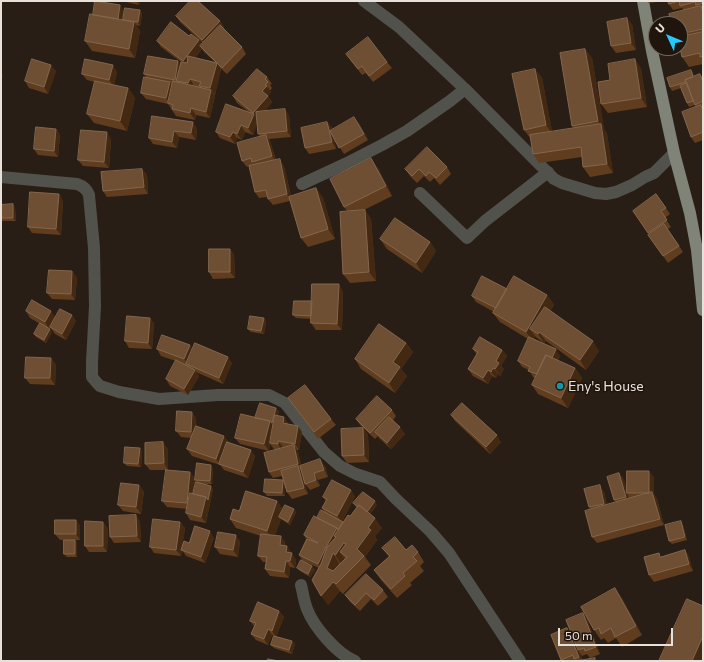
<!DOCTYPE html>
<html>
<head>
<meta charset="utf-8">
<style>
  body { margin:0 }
  #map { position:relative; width:704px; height:662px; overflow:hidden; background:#291e16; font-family:Commissioner,sans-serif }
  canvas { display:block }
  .frame { position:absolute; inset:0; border:2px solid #e8e1db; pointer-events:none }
  .north { position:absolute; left:648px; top:16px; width:40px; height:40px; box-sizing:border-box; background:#1f150d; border:1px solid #6f675f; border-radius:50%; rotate:314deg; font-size:11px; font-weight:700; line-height:16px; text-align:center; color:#e8e1db }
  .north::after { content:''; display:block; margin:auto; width:14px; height:18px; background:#25c9fe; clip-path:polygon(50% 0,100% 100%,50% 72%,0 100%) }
  .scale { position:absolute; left:558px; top:628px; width:115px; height:18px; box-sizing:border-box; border:2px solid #e8e1db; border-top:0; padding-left:5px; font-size:12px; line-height:14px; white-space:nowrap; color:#e8e1db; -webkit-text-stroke:3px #1f150d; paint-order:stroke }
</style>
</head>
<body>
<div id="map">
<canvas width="704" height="662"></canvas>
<div class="frame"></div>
<div class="north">U</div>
<div class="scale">50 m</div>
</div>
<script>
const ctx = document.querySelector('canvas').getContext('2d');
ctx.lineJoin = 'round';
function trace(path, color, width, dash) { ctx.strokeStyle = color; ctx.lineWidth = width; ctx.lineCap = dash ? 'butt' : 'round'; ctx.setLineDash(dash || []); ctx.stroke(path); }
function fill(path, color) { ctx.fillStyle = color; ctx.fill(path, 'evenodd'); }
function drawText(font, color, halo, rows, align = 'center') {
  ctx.font = font + ' Commissioner,sans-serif'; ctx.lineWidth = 3; ctx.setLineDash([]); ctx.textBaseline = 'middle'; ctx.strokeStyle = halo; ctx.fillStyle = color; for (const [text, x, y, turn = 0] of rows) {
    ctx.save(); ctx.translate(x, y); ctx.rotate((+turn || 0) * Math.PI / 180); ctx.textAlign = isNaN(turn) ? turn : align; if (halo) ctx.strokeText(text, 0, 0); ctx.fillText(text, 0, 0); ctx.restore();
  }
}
trace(new Path2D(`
  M 364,1 L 399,27 L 465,89 L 554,179 L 562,183 L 595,193 L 606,194 L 616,192 L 632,185 L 645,177 L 654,173 L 674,153
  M 1,177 L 77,184 C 83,186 87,189 89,195 L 94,248 L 95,306 L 92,362 L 92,377 L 97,383 L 100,386 L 119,392 L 159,399 L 218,395 L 269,395 L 285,403 L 324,452 L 340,466 L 356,474 L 380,482 L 396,499 L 431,532 L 449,553 L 520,661
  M 302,184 L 347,163 L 382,145 L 407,131 L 450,101 L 465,89
  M 420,193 L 467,238 L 485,221 L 548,172
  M 301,585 C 303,593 304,601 307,609 C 314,627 337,654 355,661`), '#51524c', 12);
trace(new Path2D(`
  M 643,1 L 652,51 L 674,153 L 690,213 L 697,250 L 703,310`), '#808377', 12);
fill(new Path2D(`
  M 122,1 L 140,1 L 139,5 Z
  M 647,1 L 664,1 L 649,3 Z
  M 668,1 L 703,1 L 703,64 L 689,67 L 682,57 L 680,48 L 680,24 L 683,10 L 682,8 L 673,10 L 669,4 Z
  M 140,10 L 142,14 L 140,26 L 136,25 L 140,31 L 135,58 L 92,51 L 85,41 L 93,15 L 124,11 Z
  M 176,16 L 220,21 L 224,27 L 223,29 L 242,47 L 246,54 L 227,74 L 219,67 L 221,69 L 215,95 L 214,94 L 215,96 L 210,118 L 196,115 L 195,120 L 176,116 L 168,104 L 146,99 L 141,93 L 146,77 L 144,74 L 181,64 L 181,62 L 161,47 L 157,41 L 189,36 L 199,40 L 202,44 L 203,43 L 180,22 ZM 202,49 L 204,52 L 215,62 L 195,58 Z
  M 632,24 L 636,50 L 616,53 L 611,46 Z
  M 585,49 L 592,58 L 604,129 L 607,134 L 613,173 L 590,177 L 583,167 L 582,157 L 539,163 L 533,154 L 531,139 L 524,130 L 535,69 L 542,78 L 552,132 L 574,128 L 572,126 Z
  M 346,54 L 387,62 L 392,68 L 373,82 L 366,73 L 362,75 Z
  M 635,59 L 641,69 L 647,107 L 608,113 L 601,104 L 610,80 Z
  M 691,70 L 693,73 L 694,77 L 700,74 L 703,78 L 703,140 L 695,143 L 691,137 L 696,107 L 695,105 L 689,107 L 687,103 L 681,88 L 672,91 L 670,87 Z
  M 56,71 L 48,94 L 29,88 L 25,81 Z
  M 117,72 L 114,85 L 128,88 L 135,98 L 127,131 L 94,123 L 87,114 L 95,82 L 87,80 L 82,74 Z
  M 267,77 L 272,84 L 270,85 L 272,88 L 270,91 L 271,92 L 268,96 L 272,102 L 265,111 L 285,109 L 289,116 L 291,137 L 269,139 L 270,141 L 276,160 L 284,166 L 291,196 L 316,188 L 323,198 L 335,239 L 308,247 L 301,238 L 290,201 L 273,205 L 268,199 L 268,197 L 259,198 L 255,192 L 249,166 L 247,167 L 242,161 L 260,136 L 258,134 L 257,123 L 253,135 L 245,132 L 242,140 L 237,138 L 235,144 L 220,138 L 216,132 L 249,112 L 237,103 L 233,96 Z
  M 193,122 L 197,129 L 196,140 L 179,137 L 177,148 L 153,144 L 149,138 Z
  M 327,122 L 332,128 L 332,130 L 359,123 L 368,140 L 344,154 L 334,138 L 336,149 L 309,154 L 305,148 Z
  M 56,129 L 60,135 L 58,157 L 38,155 L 34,149 Z
  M 111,139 L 109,168 L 83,166 L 78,160 Z
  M 447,167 L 451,174 L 440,185 L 434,178 L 430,182 L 424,176 L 417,183 L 410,176 L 405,169 Z
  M 378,168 L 392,196 L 364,210 L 365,210 L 371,219 L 376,281 L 350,283 L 343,274 L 347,211 L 344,207 Z
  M 142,169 L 147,175 L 148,194 L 107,197 L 103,191 Z
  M 59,194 L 63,201 L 61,235 L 32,233 L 28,227 Z
  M 656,194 L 670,214 L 665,218 L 671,227 L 668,229 L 683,252 L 668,263 L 648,235 L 649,234 L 633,211 Z
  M 13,204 L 15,208 L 16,221 L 2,221 L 1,219 L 1,205 Z
  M 380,239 L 430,242 L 436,251 L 422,273 L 387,249 Z
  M 230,249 L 234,255 L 235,278 L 213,279 L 209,272 Z
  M 72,271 L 77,278 L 75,300 L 52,299 L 47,293 Z
  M 507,289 L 547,295 L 554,305 L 550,311 L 599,351 L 586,370 L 546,341 L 544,343 L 537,338 L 535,336 L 534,339 L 560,356 L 558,361 L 575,368 L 582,378 L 568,408 L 538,394 L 532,385 L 535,378 L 533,377 L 529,370 L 522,367 L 518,361 L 528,339 L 500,322 L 493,313 L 494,312 L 476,302 L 472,296 Z
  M 343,291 L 342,330 L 316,330 L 311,323 L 311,319 L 296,318 L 293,315 L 312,301 Z
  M 26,311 L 55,317 L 72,315 L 76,321 L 66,340 L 55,334 L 50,327 L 51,325 L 49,329 L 30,318 Z
  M 150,318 L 154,324 L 152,349 L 129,348 L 125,341 Z
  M 264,318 L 266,322 L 264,334 L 251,332 L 248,329 Z
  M 52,332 L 46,343 L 36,337 L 34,334 Z
  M 406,343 L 413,352 L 401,369 L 407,376 L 395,393 L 361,369 L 355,359 Z
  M 157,349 L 193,349 L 232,363 L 223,384 L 196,372 L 199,376 L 188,395 L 170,386 L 166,379 L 176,361 L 161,356 Z
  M 473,349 L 502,350 L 507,356 L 501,366 L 504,369 L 500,376 L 498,374 L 496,378 L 492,376 L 488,384 L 473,376 L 468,369 L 477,355 Z
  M 56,364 L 55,385 L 30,384 L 25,378 Z
  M 288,398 L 331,419 L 336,425 L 318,439 Z
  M 276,408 L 279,412 L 277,416 L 288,423 L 288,424 L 302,432 L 299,450 L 296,450 L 298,452 L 301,465 L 325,466 L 328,477 L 318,480 L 320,486 L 310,490 L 305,484 L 301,471 L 302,473 L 308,494 L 292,499 L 287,492 L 285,486 L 285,496 L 267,496 L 264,492 L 283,480 L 282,476 L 273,478 L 269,472 L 276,450 L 274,449 L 270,444 L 269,451 L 240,444 L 235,438 L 255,418 Z
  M 392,410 L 396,416 L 393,420 L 405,434 L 391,449 L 379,438 L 378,436 L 375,439 L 360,425 L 356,419 Z
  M 451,415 L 501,442 L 490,454 L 455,421 Z
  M 196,418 L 196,426 L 255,456 L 248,478 L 224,470 L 220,465 L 192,456 L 187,449 L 191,438 L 181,437 L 176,431 Z
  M 363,428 L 368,435 L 369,462 L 347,463 L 342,456 Z
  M 168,449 L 168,470 L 150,470 L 145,464 Z
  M 142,451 L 141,467 L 127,466 L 124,463 Z
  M 213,468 L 212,484 L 201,484 L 213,489 L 206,523 L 190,520 L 186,513 L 187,509 L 167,507 L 162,501 L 190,472 L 195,479 L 193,494 L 197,483 L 195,480 Z
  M 649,471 L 654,478 L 654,494 L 657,499 L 664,525 L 597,543 L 592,537 L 590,509 L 589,507 L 604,492 L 607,505 L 616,502 L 614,500 L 619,473 L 624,480 L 627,490 Z
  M 144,491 L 141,514 L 123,511 L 118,505 Z
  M 355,496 L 342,522 L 343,522 L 350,516 L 357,508 L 353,503 L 377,505 L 370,514 L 382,528 L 375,536 L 377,540 L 365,557 L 371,565 L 343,594 L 340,591 L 328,605 L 319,568 L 303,561 L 299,555 L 306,539 L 304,535 L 317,518 L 325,513 L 322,508 L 326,501 L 323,497 Z
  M 277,501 L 283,510 L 296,512 L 290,525 L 281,519 L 275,535 L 285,542 L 285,546 L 291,552 L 291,553 L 296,560 L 295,568 L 290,567 L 289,578 L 270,576 L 265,569 L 266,562 L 263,562 L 258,556 L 261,536 L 236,528 L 230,519 L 239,511 Z
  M 76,520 L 80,526 L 80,540 L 75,540 L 77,543 L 77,557 L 67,557 L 64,554 L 64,540 L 60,540 L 55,534 Z
  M 140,521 L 141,542 L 114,543 L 110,537 Z
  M 681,521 L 683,525 L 687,540 L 672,544 L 669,541 Z
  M 180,522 L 185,528 L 182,548 L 189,543 L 214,538 L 205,563 L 186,556 L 182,550 L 181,556 L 154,553 L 150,547 Z
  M 108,528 L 107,552 L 89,552 L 85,546 Z
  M 240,541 L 238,557 L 220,554 L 215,547 Z
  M 382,548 L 406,550 L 418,552 L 424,562 L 420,566 L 424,571 L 410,583 L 412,585 L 397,598 L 381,580 L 374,570 L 389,557 Z
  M 685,550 L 689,557 L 693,571 L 654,582 L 649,575 L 662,557 Z
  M 312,566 L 315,570 L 310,577 L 300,571 L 297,568 Z
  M 383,590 L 388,597 L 378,606 L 371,599 L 360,611 L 350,602 L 345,595 Z
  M 622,598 L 642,635 L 622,647 L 616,638 L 608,643 L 604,638 L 601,640 L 594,630 Z
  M 279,611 L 284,617 L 276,637 L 292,641 L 295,644 L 292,654 L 274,648 L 271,645 L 275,636 L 272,635 L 268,645 L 256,640 L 251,634 L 254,626 L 250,621 Z
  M 587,619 L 600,654 L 590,658 L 587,654 L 582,656 L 579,652 L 583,660 L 597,661 L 562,661 L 551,635 L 567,628 L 572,635 Z`), '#603d1e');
fill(new Path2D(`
  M 136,1 L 140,1 L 139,5 Z
  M 120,5 L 125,12 L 122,26 L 118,20 Z
  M 140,10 L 142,14 L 140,26 L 138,22 Z
  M 627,18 L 632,24 L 636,50 L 631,43 Z
  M 220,21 L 224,27 L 207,46 L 202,40 Z
  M 134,22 L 140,31 L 135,58 L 129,49 Z
  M 199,40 L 204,46 L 200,46 L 202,49 L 188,67 L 183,61 Z
  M 585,49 L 592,58 L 604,129 L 607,134 L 613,173 L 607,164 L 601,126 L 598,121 Z
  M 635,59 L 641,69 L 647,107 L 641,98 Z
  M 178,61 L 183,68 L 176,81 L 180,85 L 180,86 L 175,80 Z
  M 217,63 L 221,69 L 215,95 L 210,88 Z
  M 51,65 L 56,71 L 48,94 L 44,87 Z
  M 113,65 L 117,72 L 114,86 L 109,80 Z
  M 535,69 L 542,78 L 553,135 L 546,125 Z
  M 1,73 L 3,76 L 1,80 Z
  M 190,79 L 194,86 L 193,90 L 188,83 Z
  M 170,82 L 175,88 L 171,105 L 166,98 Z
  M 267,86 L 271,92 L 268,96 L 272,102 L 257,120 L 258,121 L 253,135 L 248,128 L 254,115 L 253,113 L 262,91 Z
  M 128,88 L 135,98 L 127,131 L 120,121 Z
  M 211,90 L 215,96 L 210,118 L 206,112 Z
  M 191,108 L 196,115 L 195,120 L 190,113 Z
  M 285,109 L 289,116 L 291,137 L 287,131 Z
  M 354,117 L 359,123 L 368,140 L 364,134 Z
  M 193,122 L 197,129 L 196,140 L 191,133 Z
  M 327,122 L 332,128 L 336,149 L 332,142 Z
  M 241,125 L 245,132 L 242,140 L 237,134 Z
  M 56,129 L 60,135 L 58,157 L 54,151 Z
  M 174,131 L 179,137 L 177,148 L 172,142 Z
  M 107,132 L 111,139 L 109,168 L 104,162 Z
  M 233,132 L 237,138 L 235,144 L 230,137 Z
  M 266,135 L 270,141 L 276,162 L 272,156 Z
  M 371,158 L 378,168 L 392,196 L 386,186 Z
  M 280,159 L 284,166 L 292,201 L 287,194 Z
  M 142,169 L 147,175 L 148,194 L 144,187 Z
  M 316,188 L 323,198 L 335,239 L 328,229 Z
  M 59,194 L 63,201 L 61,235 L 56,229 Z
  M 13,204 L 15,208 L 16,221 L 13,218 Z
  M 365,210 L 371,219 L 376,281 L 369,272 Z
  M 430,242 L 436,251 L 422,273 L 416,263 Z
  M 230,249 L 234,255 L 235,278 L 230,272 Z
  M 72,271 L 77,278 L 75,300 L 71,294 Z
  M 339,284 L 343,291 L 342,330 L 337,324 Z
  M 547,295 L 554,305 L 537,334 L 530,329 L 535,336 L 533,341 L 526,332 Z
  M 51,311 L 56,318 L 49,329 L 45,322 Z
  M 72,315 L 76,321 L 66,340 L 62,334 Z
  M 150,318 L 154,324 L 152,349 L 148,343 Z
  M 264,318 L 266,322 L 264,334 L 261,331 Z
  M 50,329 L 52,332 L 46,343 L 44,340 Z
  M 539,332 L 546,341 L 544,343 L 538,334 Z
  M 593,341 L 599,351 L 586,370 L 580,360 Z
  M 406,343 L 413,352 L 401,369 L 407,376 L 395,393 L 389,383 L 393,362 Z
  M 190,345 L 194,351 L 188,364 L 184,359 Z
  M 556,349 L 560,356 L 556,365 L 552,358 Z
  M 502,350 L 507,356 L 501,366 L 504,369 L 500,376 L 495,369 L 496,361 Z
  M 228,357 L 232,363 L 223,384 L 219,378 Z
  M 51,358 L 56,364 L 55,385 L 50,378 Z
  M 493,368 L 498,374 L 496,378 L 491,372 Z
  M 575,368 L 582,378 L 568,408 L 561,398 Z
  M 195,370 L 199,376 L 188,395 L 184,389 Z
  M 488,370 L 492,376 L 488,384 L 483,378 Z
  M 276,408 L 279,412 L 274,426 L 272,423 Z
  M 192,412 L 196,418 L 195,438 L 191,432 Z
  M 284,417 L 288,423 L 287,430 L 283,423 Z
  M 270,421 L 274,428 L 270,443 L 270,444 L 269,451 L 264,444 Z
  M 298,426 L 302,432 L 299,450 L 295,444 Z
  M 400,427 L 405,434 L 391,449 L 387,443 Z
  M 363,428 L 368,435 L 369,462 L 364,455 Z
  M 497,435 L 501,442 L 490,454 L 486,447 Z
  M 224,436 L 229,442 L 220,464 L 216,459 Z
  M 278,441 L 283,447 L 282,451 L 278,444 Z
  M 163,442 L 168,449 L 168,470 L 164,463 Z
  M 294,445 L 298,452 L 303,471 L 298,464 Z
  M 140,448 L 142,451 L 141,467 L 138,464 Z
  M 251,450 L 255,456 L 248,478 L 243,472 Z
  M 320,459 L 325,466 L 328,477 L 324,470 Z
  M 211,465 L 213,468 L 212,484 L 210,481 Z
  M 298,466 L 302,473 L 308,494 L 304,488 Z
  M 649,471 L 654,478 L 654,494 L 657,499 L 664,525 L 660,519 L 649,493 Z
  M 190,472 L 195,479 L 191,510 L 187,503 Z
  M 314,473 L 318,480 L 320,486 L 316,480 Z
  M 619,473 L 624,480 L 628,493 L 627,493 L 628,495 L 631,503 L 626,497 Z
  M 283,480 L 285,483 L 285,496 L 282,493 Z
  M 139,485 L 144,491 L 141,514 L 136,507 Z
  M 600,485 L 604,492 L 608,510 L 604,504 Z
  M 211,486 L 213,489 L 206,523 L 201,517 L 206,497 Z
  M 351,490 L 355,496 L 342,522 L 337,516 Z
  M 277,501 L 284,511 L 279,517 L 281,519 L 273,541 L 267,531 Z
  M 375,501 L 377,505 L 368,516 L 366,513 Z
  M 294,509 L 296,512 L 290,525 L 288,522 Z
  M 136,515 L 140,521 L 141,542 L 137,536 Z
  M 375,518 L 382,528 L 375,536 L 377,540 L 365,557 L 357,549 L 368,528 Z
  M 76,520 L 80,526 L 80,540 L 76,534 Z
  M 681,521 L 683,525 L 687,540 L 685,537 Z
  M 103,522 L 108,528 L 107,552 L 103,546 Z
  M 180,522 L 185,528 L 181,556 L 176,550 Z
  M 337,528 L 339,531 L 336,537 L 334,536 L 337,541 L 323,570 L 318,564 L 326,547 Z
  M 210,531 L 214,538 L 205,563 L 201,557 Z
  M 236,535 L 240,541 L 238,557 L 233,550 Z
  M 281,536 L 285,542 L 284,551 L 280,545 Z
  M 75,540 L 77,543 L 77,557 L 75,554 Z
  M 344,543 L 350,552 L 340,552 L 345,559 L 341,564 L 335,555 Z
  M 287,546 L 291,552 L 291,559 L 286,552 Z
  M 685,550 L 689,557 L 693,571 L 689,564 Z
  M 292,553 L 296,560 L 295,568 L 290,561 Z
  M 333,553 L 339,563 L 334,577 L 327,568 Z
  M 286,561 L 290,567 L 289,578 L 284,572 Z
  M 312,566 L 315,570 L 310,577 L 308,574 Z
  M 333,582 L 340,591 L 328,605 L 321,596 Z
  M 615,588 L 622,598 L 642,635 L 636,626 Z
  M 279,611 L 284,617 L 276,637 L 272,631 Z
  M 583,613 L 587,619 L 600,654 L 596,647 Z
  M 567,628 L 572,635 L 583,661 L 579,657 Z
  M 268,629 L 272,635 L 268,645 L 264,639 Z
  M 703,636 L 703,661 L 692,661 Z
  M 292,641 L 295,644 L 292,654 L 289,650 Z`), '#442912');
const building = new Path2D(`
  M 95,1 L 120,5 L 118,19 L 93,15 Z
  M 190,1 L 198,1 L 220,21 L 202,40 L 176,16 Z
  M 668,1 L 695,1 L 695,2 L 680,6 L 679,1 L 669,4 Z
  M 696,1 L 703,1 L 703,3 L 696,5 Z
  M 701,6 L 703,13 L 703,29 L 680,34 L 680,24 L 671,24 L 669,14 Z
  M 125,8 L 140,10 L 138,22 L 123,20 Z
  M 90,14 L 134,22 L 129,49 L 85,41 Z
  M 627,18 L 631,43 L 611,46 L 607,22 Z
  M 171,22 L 189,36 L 191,34 L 199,40 L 183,61 L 157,41 Z
  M 220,25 L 242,47 L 222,68 L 200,46 Z
  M 703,32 L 703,56 L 700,57 L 700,53 L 682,57 L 680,48 L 680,37 Z
  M 368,37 L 387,62 L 369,76 L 362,66 L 358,69 L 346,54 Z
  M 585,49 L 598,121 L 572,126 L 560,53 Z
  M 148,56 L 178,61 L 175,80 L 144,74 Z
  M 188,56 L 217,63 L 210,88 L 199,86 L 201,82 L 190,79 L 188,83 L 176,81 L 181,62 L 187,63 Z
  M 32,59 L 51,65 L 44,87 L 25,81 Z
  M 85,59 L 113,65 L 109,80 L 82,74 Z
  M 635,59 L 641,98 L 601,104 L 598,82 L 610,80 L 608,64 Z
  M 257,69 L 267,77 L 265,79 L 268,82 L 265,85 L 267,86 L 262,91 L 268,96 L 253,113 L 233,96 Z
  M 535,69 L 546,125 L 524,130 L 512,74 Z
  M 691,70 L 693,77 L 685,80 L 686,82 L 670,87 L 667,78 Z
  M 700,74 L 703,82 L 703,101 L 695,105 L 685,80 Z
  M 144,77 L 170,82 L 166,98 L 141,93 Z
  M 95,81 L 128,88 L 120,121 L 87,114 Z
  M 173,81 L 211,90 L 206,112 L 191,108 L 190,113 L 172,109 L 173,105 L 168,103 Z
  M 687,83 L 693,101 L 687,103 L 680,86 Z
  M 226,104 L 254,114 L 248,128 L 241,125 L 237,134 L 233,132 L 230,137 L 216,132 Z
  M 701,105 L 703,112 L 703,132 L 691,137 L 682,112 Z
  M 285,109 L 287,131 L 258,134 L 256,112 Z
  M 152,116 L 193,122 L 191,133 L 174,131 L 172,142 L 149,138 Z
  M 354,117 L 364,134 L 339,148 L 330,131 Z
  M 327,122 L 332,142 L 305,148 L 301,128 Z
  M 601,124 L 607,164 L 583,167 L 581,147 L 533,154 L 530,135 Z
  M 36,127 L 56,129 L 54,151 L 34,149 Z
  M 81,130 L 107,132 L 104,162 L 78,160 Z
  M 266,135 L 272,156 L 252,162 L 251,158 L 242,161 L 237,143 Z
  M 427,147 L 447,167 L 436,178 L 429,172 L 426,176 L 419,169 L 412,176 L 405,169 Z
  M 371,158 L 386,186 L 344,207 L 330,179 Z
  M 280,159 L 287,194 L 268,199 L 266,190 L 255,192 L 249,166 Z
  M 142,169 L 144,187 L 103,191 L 101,172 Z
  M 316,188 L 328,229 L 301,238 L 289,197 Z
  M 30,192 L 59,194 L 56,229 L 28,227 Z
  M 656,194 L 666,208 L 661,211 L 667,220 L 648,233 L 633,211 Z
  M 13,204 L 13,218 L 1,218 L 1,205 Z
  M 365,210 L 369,272 L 343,274 L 340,212 Z
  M 395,218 L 430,242 L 416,263 L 380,239 Z
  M 664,224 L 679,246 L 663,256 L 648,235 Z
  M 209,249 L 230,249 L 230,272 L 209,272 Z
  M 49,270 L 72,271 L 71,294 L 47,293 Z
  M 482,276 L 507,289 L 496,308 L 472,296 Z
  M 514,276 L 547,295 L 526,332 L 493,313 Z
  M 312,284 L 339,284 L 337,324 L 311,323 Z
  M 32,300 L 51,311 L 45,322 L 26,311 Z
  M 294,301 L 312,301 L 311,316 L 293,315 Z
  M 545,307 L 593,341 L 580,360 L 539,332 L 538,334 L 530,329 Z
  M 60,309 L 72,315 L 62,334 L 50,327 Z
  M 127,316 L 150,318 L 148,343 L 125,341 Z
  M 250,316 L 264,318 L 261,331 L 248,329 Z
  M 40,323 L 50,329 L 44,340 L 34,334 Z
  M 379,324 L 406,343 L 393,362 L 400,367 L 389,383 L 355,359 Z
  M 162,335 L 190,345 L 184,359 L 157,349 Z
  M 480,337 L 502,350 L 496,361 L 499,363 L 495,369 L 493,368 L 491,372 L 488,370 L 483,378 L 468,369 L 478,352 L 473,349 Z
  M 529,337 L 556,349 L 552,358 L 546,355 L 537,374 L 528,371 L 530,367 L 518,361 Z
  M 195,343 L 228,357 L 219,378 L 186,364 Z
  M 546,355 L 575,368 L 561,398 L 532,385 Z
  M 26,357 L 51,358 L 50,378 L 25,378 Z
  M 176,360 L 195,370 L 184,389 L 166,379 Z
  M 305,385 L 331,419 L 314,432 L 288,398 Z
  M 377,396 L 392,410 L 370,433 L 356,419 Z
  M 260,403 L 276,408 L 272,423 L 270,421 L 255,418 Z
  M 462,403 L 497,435 L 486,447 L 451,415 Z
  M 177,411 L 192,412 L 191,432 L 176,431 Z
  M 241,414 L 270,421 L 264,444 L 235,438 Z
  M 275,415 L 284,417 L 283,423 L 298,426 L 295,444 L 278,441 L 278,444 L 270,443 Z
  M 389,417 L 400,427 L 387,443 L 375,432 Z
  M 196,426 L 224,436 L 216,459 L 187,449 Z
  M 363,428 L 364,455 L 342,456 L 341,429 Z
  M 163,442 L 164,463 L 145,464 L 145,443 Z
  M 227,442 L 251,450 L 243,472 L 219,464 Z
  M 294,445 L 298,464 L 269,472 L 264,453 Z
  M 125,447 L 140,448 L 138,464 L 124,463 Z
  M 320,459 L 324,470 L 314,473 L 316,480 L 305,484 L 300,466 Z
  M 197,463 L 211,465 L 210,481 L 195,480 Z
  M 298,466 L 304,488 L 287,492 L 281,471 Z
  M 166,470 L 190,472 L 187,503 L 162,501 Z
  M 627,471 L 649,471 L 649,493 L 627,493 Z
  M 619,473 L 626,497 L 614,500 L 607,477 Z
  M 265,479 L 283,480 L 282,493 L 264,492 Z
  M 332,480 L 351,490 L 337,516 L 322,508 L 327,499 L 323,497 Z
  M 196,482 L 211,486 L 208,500 L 206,497 L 193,494 Z
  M 121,483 L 139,485 L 136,507 L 118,505 Z
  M 600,485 L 604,504 L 589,507 L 584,489 Z
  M 246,491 L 277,501 L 267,531 L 230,519 L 233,509 L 239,511 Z
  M 363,492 L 375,501 L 367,512 L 359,505 L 358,507 L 353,503 Z
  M 652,492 L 660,519 L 592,537 L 585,511 Z
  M 190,493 L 206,497 L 201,517 L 186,513 Z
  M 285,505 L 294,509 L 288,522 L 279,517 Z
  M 359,505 L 375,518 L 368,528 L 371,530 L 357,549 L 364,556 L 336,584 L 333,582 L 321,596 L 312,580 L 321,564 L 327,547 L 336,537 L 334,536 L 348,515 L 350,516 ZM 344,543 L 346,544 L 340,552 L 347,557 L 333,571 L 327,568 L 333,553 L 335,555 Z
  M 321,510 L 343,522 L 338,530 L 337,528 L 317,518 Z
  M 136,515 L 137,536 L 110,537 L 109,516 Z
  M 314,516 L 337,528 L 326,547 L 318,564 L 299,555 L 307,539 L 318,543 L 304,535 Z
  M 153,519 L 180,522 L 176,550 L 150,547 Z
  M 55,520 L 76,520 L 76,534 L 55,534 Z
  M 85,521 L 103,522 L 103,546 L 85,546 Z
  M 681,521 L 685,537 L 669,541 L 665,525 Z
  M 195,526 L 210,531 L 201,557 L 181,550 L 184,541 L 189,543 Z
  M 218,532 L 236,535 L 233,550 L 215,547 Z
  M 261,534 L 281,536 L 280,545 L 287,546 L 286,552 L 292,553 L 290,561 L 286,561 L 284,572 L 265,569 L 267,557 L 258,556 Z
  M 395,537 L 406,550 L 412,545 L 418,552 L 413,557 L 417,561 L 403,573 L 405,576 L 391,589 L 374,570 L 390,556 L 382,548 Z
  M 64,540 L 75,540 L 75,554 L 64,554 Z
  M 685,550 L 689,564 L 649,575 L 644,557 L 659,553 L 660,557 Z
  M 301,560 L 312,566 L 308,574 L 297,568 Z
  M 366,574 L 383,590 L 374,600 L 366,593 L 355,605 L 345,595 Z
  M 615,588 L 636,626 L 615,637 L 611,628 L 601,634 L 599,628 L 594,630 L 581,607 Z
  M 687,599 L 703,606 L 703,636 L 692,661 L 659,661 Z
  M 258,602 L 279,611 L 272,631 L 268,629 L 264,639 L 251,634 L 256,623 L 250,621 Z
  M 583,613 L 596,647 L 585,651 L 584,648 L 578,650 L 566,620 Z
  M 567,628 L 579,657 L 574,659 L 573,655 L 561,660 L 551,635 Z
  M 274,636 L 292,641 L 289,650 L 271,645 Z
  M 595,658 L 595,661 L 577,661 Z
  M 268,659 L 279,661 L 267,661 Z`);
fill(building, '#6f4f33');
trace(building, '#82664d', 1);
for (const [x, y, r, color] of [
  [560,386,4,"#0f9aa8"]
]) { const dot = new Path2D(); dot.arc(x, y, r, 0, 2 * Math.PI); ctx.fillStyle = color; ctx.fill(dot); trace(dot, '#1f150d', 1.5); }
drawText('14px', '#e8e1db', '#1f150d', [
  ["Eny's House",568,386]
], 'left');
</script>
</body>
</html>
